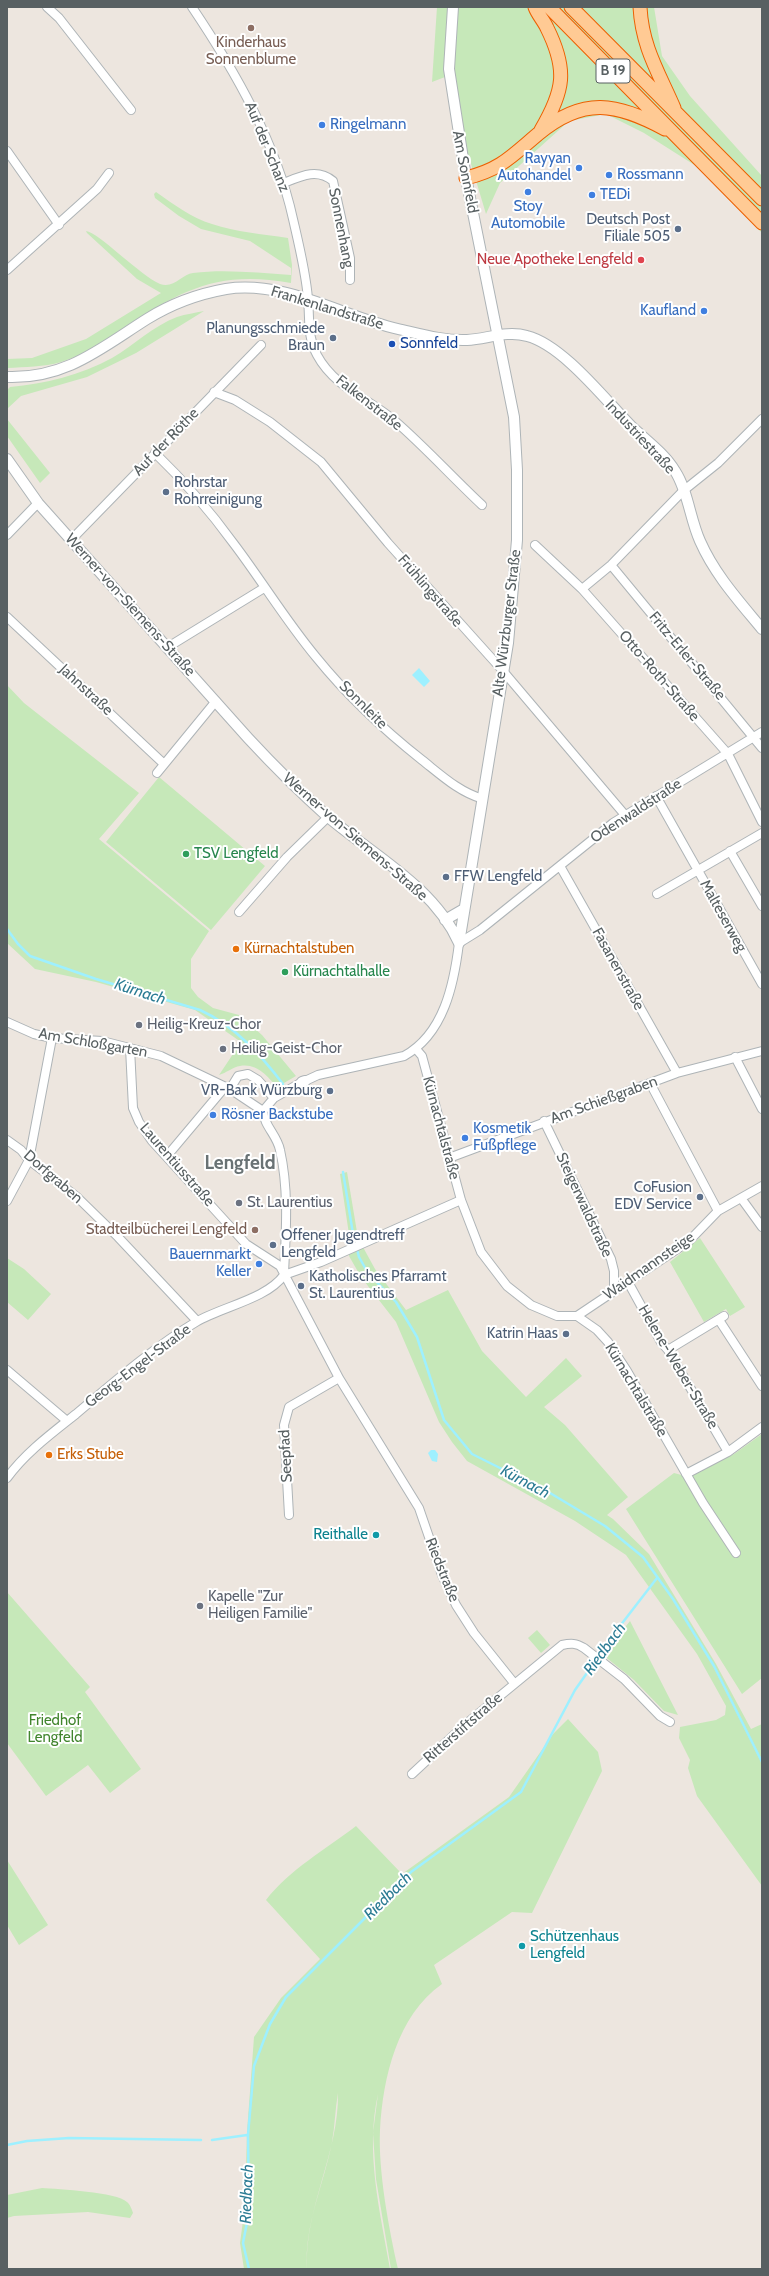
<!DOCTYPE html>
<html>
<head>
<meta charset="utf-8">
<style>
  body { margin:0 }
  #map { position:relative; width:769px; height:2276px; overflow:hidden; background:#ede6df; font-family:Cabin,sans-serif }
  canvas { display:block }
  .frame { position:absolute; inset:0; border:8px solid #586062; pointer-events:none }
</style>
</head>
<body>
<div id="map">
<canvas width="769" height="2276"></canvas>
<div class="frame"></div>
</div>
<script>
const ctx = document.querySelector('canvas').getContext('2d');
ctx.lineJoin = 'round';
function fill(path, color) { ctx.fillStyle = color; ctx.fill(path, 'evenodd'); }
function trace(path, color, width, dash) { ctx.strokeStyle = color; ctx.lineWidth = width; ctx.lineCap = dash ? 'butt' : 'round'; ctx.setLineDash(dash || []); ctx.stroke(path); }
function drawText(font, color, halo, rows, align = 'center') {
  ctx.font = font + ' Cabin,sans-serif'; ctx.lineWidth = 4; ctx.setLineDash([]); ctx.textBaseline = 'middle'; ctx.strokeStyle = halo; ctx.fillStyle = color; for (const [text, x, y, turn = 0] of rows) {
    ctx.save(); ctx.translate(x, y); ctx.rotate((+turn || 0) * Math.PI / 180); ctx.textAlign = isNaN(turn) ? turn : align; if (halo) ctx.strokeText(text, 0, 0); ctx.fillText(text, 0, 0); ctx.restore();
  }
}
fill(new Path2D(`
  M 437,7 L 654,7 L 662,56 L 690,96 L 762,176 L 762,233 L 696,166 L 644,133 L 606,114 L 569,121 L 500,183 L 486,214 L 445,77 L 432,82 Z
  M 156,192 C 173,204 192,218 212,224 C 236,232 262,234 288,238 L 292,265 L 291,283 C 220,270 183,289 125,327 C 105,340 84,355 61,362 C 44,367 25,367 7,368 L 7,359 L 32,358 L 86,339 L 161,293 L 137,279 L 87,233 L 86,231 C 98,232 141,276 160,284 C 174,289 182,274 193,273 C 225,269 259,273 291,275 L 291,268 L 250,241 L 201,229 L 179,216 L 155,198 L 154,194 Z
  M 204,311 L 136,353 L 87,377 L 21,396 L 7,409 L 7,390 L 10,387 C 45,384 81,375 112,358 C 134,345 153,326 177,317 C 186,314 195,313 204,311 Z
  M 7,419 L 50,473 L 40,483 L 7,436 Z
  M 7,685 L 24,703 L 139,793 L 99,839 L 209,931 L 191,959 L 191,988 L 198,997 L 213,1008 L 239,1015 L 262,1035 L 296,1076 L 277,1087 C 267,1076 257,1063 240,1066 C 233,1067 226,1073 219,1075 L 241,1042 L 195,1010 L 96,982 L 35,969 L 7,943 Z
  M 159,777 L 265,866 L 211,930 L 106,842 Z
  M 347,1172 L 358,1238 L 375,1269 L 406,1310 L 448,1290 L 482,1351 L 526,1397 L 566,1358 L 582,1376 L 544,1407 L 565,1425 L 628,1497 L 607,1515 L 613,1519 L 649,1554 L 716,1664 L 751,1729 L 762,1724 L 762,1886 L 697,1796 L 688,1768 L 690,1760 L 679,1738 L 680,1727 L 716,1720 L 725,1715 L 726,1706 L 697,1654 L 626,1555 L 575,1521 L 467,1461 L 452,1442 L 439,1422 L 396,1322 L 361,1277 L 349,1256 L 350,1241 L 340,1174 Z
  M 700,1238 L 745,1307 L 730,1316 L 726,1309 L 704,1322 L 670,1262 Z
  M 7,1258 L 24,1269 L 51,1294 L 28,1320 L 7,1302 Z
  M 762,1434 L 762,1678 L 742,1694 L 626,1509 L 674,1473 L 689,1477 L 734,1454 Z
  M 7,1592 L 90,1687 L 85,1692 L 141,1769 L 110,1793 L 88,1765 L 46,1796 L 7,1743 Z
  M 630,1621 L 678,1715 L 664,1711 L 634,1680 L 603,1655 Z
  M 537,1630 L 550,1645 L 541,1653 L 528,1638 Z
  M 568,1719 L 598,1752 L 602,1771 L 532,1913 L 512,1912 L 434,1965 L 442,1984 C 397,2016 383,2077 380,2130 C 378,2171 389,2229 398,2269 L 391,2269 L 376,2179 L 373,2133 L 378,2094 C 365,2152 380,2211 390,2269 L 307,2269 C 304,2209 339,2153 338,2093 C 335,2109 335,2126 332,2142 C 324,2184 304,2225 307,2269 L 244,2269 L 240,2243 L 245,2206 L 247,2132 L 254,2037 L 281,1998 L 320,1959 L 266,1900 C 290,1869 325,1850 356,1826 L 402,1874 L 509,1797 L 553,1734 Z
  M 7,1860 L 48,1925 L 19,1945 L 7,1925 Z
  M 42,2188 C 58,2189 117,2192 127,2202 C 130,2204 132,2210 133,2213 L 130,2218 L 88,2212 L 14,2216 L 7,2218 L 7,2195 Z`), '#c6e8b9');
fill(new Path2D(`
  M 419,668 L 430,681 L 424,687 L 412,675 Z
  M 431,1450 L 435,1450 L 438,1454 L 437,1462 L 432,1461 L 428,1453 Z`), '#9ef0ff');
trace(new Path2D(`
  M 7,929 L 18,944 L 30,956 L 96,979 L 200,1010 C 235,1026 260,1054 283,1084
  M 343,1172 L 353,1234 L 359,1257 L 368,1273 L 396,1302 L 417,1337 L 444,1420 L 472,1454 L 550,1493 L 605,1526 L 643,1557 L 673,1599 L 714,1666 L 762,1762
  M 212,2140 L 247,2135
  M 7,2145 L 27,2141 L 69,2138 L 201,2140
  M 249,2269 L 243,2243 L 249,2212 L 248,2135 L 254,2066 L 270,2024 L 286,1997 L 411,1872 L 521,1792 L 575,1690 L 620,1626 L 657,1578`), '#9ef0ff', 2.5);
const minor = new Path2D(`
  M 47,7 L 59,18 L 131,110
  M 192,7 C 235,71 276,142 293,219 C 299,245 306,273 308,299 C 310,320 307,336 317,355 C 334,387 369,399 395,421 C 425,447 453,478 482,505
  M 7,151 L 59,225
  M 284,183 C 301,176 317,168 333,181 L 350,258 L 350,280
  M 7,270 L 97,189 L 109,173
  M 214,392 L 235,400 L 270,422 L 321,462 L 388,543 L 503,671 L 625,815
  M 155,453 C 184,481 210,511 234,544 C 262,581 286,621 316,657 C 346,694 384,730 422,760 C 441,775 459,792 483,799
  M 7,535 L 38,503
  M 72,539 L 261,345
  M 535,545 L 582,589 L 728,754 L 762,822
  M 611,565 L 762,748
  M 582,589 L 611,565 L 683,491 L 718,463 L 762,419
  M 7,617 L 164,764
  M 168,647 L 264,588
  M 157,773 L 216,701
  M 656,796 L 762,984
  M 730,851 L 762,906
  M 560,866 L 677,1073
  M 657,894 L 762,833
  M 239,912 L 287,857 L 328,817
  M 7,1022 L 34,1034 L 52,1038 L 102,1041 L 161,1056 L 230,1089 L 263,1111
  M 130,1048 L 133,1108 L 139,1122 L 152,1141 L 246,1244 L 280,1266 L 339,1378 L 419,1508 L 442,1575 L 456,1605 L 474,1633 L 514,1683
  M 416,1049 L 422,1056 L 461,1200 L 481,1252 L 507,1286 L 531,1305 L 557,1316 L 577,1316 L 597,1330 L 608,1342 L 627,1371 L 703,1503 L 736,1553
  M 735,1057 L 762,1109
  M 305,1081 L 318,1075 L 404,1056 C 444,1034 454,984 459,943 L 480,930 L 613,823 L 762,732
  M 230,1089 L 238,1076 L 248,1074 L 258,1080 L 274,1098
  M 544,1121 L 611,1259 L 614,1271 L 614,1291
  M 7,1140 L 21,1150 L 29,1160 L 77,1197 L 118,1237 L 197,1321
  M 167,1156 L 225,1087
  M 449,1158 L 677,1073 L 762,1051
  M 741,1198 L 762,1227
  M 7,1201 L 29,1160 L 52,1038
  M 718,1211 L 762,1186
  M 284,1273 C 286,1232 289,1190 280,1150 C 277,1135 264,1126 263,1111 L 274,1098 L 302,1082
  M 284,1275 L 321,1262 L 461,1200
  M 628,1282 L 661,1342 L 668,1350 L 728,1452
  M 577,1316 L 689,1241 L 718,1211 L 650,1083
  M 719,1320 L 762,1386
  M 668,1350 L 724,1316
  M 7,1370 L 67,1421
  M 686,1474 L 728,1452 L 762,1427
  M 7,1478 C 25,1453 52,1433 76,1414 C 114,1382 154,1347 196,1322 C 221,1307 267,1299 284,1275
  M 289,1515 L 284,1425 L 289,1407 L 339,1378
  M 412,1774 L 467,1723 L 562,1645 C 571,1643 576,1643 584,1648 L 624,1679 L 660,1716 L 670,1722`);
const tertiary = new Path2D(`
  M 453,7 L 449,69 L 466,178 L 514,417 L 517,470 L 517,540 L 508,643 L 459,943
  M 7,377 C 66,379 101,348 147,319 C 171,304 198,294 226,289 C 285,280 341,316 398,329 C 420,334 444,341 467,340 C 487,339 507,330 527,336 C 563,345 606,401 632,427 C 646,440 665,454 675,471 C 688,491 690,519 700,541 C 715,575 739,601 762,629
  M 7,459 L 38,503 L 248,738 C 273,765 300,792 328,817 C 373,855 434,887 459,943
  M 445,920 L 464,909
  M 302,1082 L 305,1081`);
const trunk = new Path2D(`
  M 535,7 C 538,15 544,21 547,28 C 568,70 564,91 541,130
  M 549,7 L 762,223
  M 571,7 L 762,199
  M 640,7 C 642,47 659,73 674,108
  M 466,178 C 500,170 512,156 538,134 C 584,96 616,103 665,129`);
trace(minor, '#aeb4b7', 10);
trace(tertiary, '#aeb4b7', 12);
trace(trunk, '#ed5f00', 15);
trace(minor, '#fff', 8);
trace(tertiary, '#fff', 10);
trace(trunk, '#ffca94', 13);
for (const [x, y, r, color] of [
  [251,28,4,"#8d6e63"],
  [322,125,4,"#3f7fe0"],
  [579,168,4,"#3f7fe0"],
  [609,175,4,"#3f7fe0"],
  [528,192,4,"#3f7fe0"],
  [592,195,4,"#3f7fe0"],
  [678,229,4,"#5c6f8a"],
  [641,260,4,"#e0444e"],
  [704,311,4,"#3f7fe0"],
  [333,338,4,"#5c6f8a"],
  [392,344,4,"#1a4fb4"],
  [166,492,4,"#5c6f8a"],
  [186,854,4,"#2e9e5b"],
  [446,877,4,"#5c6f8a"],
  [236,949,4,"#e8710a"],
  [285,972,4,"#2e9e5b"],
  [139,1025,4,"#6b7280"],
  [223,1049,4,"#6b7280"],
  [330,1091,4,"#5c6f8a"],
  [213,1115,4,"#3f7fe0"],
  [465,1138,4,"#3f7fe0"],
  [700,1197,4,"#5c6f8a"],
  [239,1203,4,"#6b7280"],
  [255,1230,4,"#8d6e63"],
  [273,1245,4,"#5c6f8a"],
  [259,1264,4,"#3f7fe0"],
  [301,1286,4,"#5c6f8a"],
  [566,1334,4,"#5c6f8a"],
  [49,1455,4,"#e8710a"],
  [376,1535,4,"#0f9aa8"],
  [200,1606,4,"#6b7280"],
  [522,1946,4,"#0f9aa8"]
]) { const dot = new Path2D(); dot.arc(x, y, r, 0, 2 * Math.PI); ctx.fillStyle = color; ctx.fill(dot); trace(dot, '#fff', 1.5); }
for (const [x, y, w] of [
  [613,71,34]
]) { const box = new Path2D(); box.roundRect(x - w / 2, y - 12, w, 24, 3); ctx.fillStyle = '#fff'; ctx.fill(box); trace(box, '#586062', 1); }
drawText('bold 14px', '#586062', null, [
  ["B 19",613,71]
]);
drawText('15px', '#785e54', '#fff', [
  ["Kinderhaus",251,43],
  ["Sonnenblume",251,60],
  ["Stadteilbücherei Lengfeld",247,1230,"right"]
]);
drawText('15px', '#366cbe', '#fff', [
  ["Ringelmann",330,125],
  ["Rayyan",571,159,"right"],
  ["Autohandel",571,176,"right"],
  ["Rossmann",617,175],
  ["TEDi",600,195],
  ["Stoy",528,207,"center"],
  ["Automobile",528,224,"center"],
  ["Kaufland",696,311,"right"],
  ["Rösner Backstube",221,1115],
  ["Kosmetik",473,1129],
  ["Fußpflege",473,1146],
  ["Bauernmarkt",251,1255,"right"],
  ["Keller",251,1272,"right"]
], 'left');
drawText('15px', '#586062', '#fff', [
  ["Auf der Schanz",267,147,68],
  ["Am Sonnfeld",465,172,79],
  ["Sonnenhang",341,228,79],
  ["Frankenlandstraße",327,308,17],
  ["Falkenstraße",369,403,38],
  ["Industriestraße",640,437,47],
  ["Auf der Röthe",166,442,-46],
  ["Frühlingstraße",430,591,49],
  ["Werner-von-Siemens-Straße",130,605,48],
  ["Alte Würzburger Straße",507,623,-83],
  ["Fritz-Erler-Straße",687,656,50],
  ["Otto-Roth-Straße",659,676,49],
  ["Jahnstraße",86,690,43],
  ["Sonnleite",363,705,45],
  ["Odenwaldstraße",636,811,-33],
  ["Werner-von-Siemens-Straße",355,837,41],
  ["Malteserweg",723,916,61],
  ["Fasanenstraße",618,969,61],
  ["Am Schloßgarten",93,1043,10],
  ["Am Schießgraben",604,1100,-20],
  ["Kürnachtalstraße",441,1128,75],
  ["Laurentiusstraße",177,1165,49],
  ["Dorfgraben",53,1177,41],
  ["Steigerwaldstraße",584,1205,65],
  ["Waidmannsteige",649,1266,-35],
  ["Georg-Engel-Straße",138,1366,-37],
  ["Helene-Weber-Straße",678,1367,59],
  ["Kürnachtalstraße",636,1390,59],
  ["Seepfad",286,1456,-93],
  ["Riedstraße",442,1570,68],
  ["Ritterstiftstraße",463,1728,-41]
]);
drawText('15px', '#4e5e75', '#fff', [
  ["Deutsch Post",670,220],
  ["Filiale 505",670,237],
  ["Planungsschmiede",325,329],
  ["Braun",325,346],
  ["Rohrstar",174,483,"left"],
  ["Rohrreinigung",174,500,"left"],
  ["FFW Lengfeld",454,877,"left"],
  ["VR-Bank Würzburg",322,1091],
  ["CoFusion",692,1188],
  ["EDV Service",692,1205],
  ["Offener Jugendtreff",281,1236,"left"],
  ["Lengfeld",281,1253,"left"],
  ["Katholisches Pfarramt",309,1277,"left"],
  ["St. Laurentius",309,1294,"left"],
  ["Katrin Haas",558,1334]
], 'right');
drawText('15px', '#be3a42', '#fff', [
  ["Neue Apotheke Lengfeld",633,260]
], 'right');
drawText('15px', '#164399', '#fff', [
  ["Sonnfeld",400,344]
], 'left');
drawText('15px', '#27864d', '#fff', [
  ["TSV Lengfeld",194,854],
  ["Kürnachtalhalle",293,972]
], 'left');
drawText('15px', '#c56008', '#fff', [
  ["Kürnachtalstuben",244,949],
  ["Erks Stube",57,1455]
], 'left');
drawText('15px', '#5b616d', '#fff', [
  ["Heilig-Kreuz-Chor",147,1025],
  ["Heilig-Geist-Chor",231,1049],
  ["St. Laurentius",247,1203],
  ["Kapelle \"Zur",208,1597],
  ["Heiligen Familie\"",208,1614]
], 'left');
drawText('15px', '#0d838f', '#fff', [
  ["Reithalle",368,1535],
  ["Schützenhaus",530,1937,"left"],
  ["Lengfeld",530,1954,"left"]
], 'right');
drawText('15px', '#41852d', '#fff', [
  ["Friedhof",55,1721],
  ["Lengfeld",55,1738]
]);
drawText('italic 16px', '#2c7c94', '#fff', [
  ["Kürnach",140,992,18],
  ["Kürnach",525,1482,28],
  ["Riedbach",605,1649,-54],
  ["Riedbach",388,1896,-45],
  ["Riedbach",247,2194,-88]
]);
drawText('bold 19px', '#697274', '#fff', [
  ["Lengfeld",240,1163]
]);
</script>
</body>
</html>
